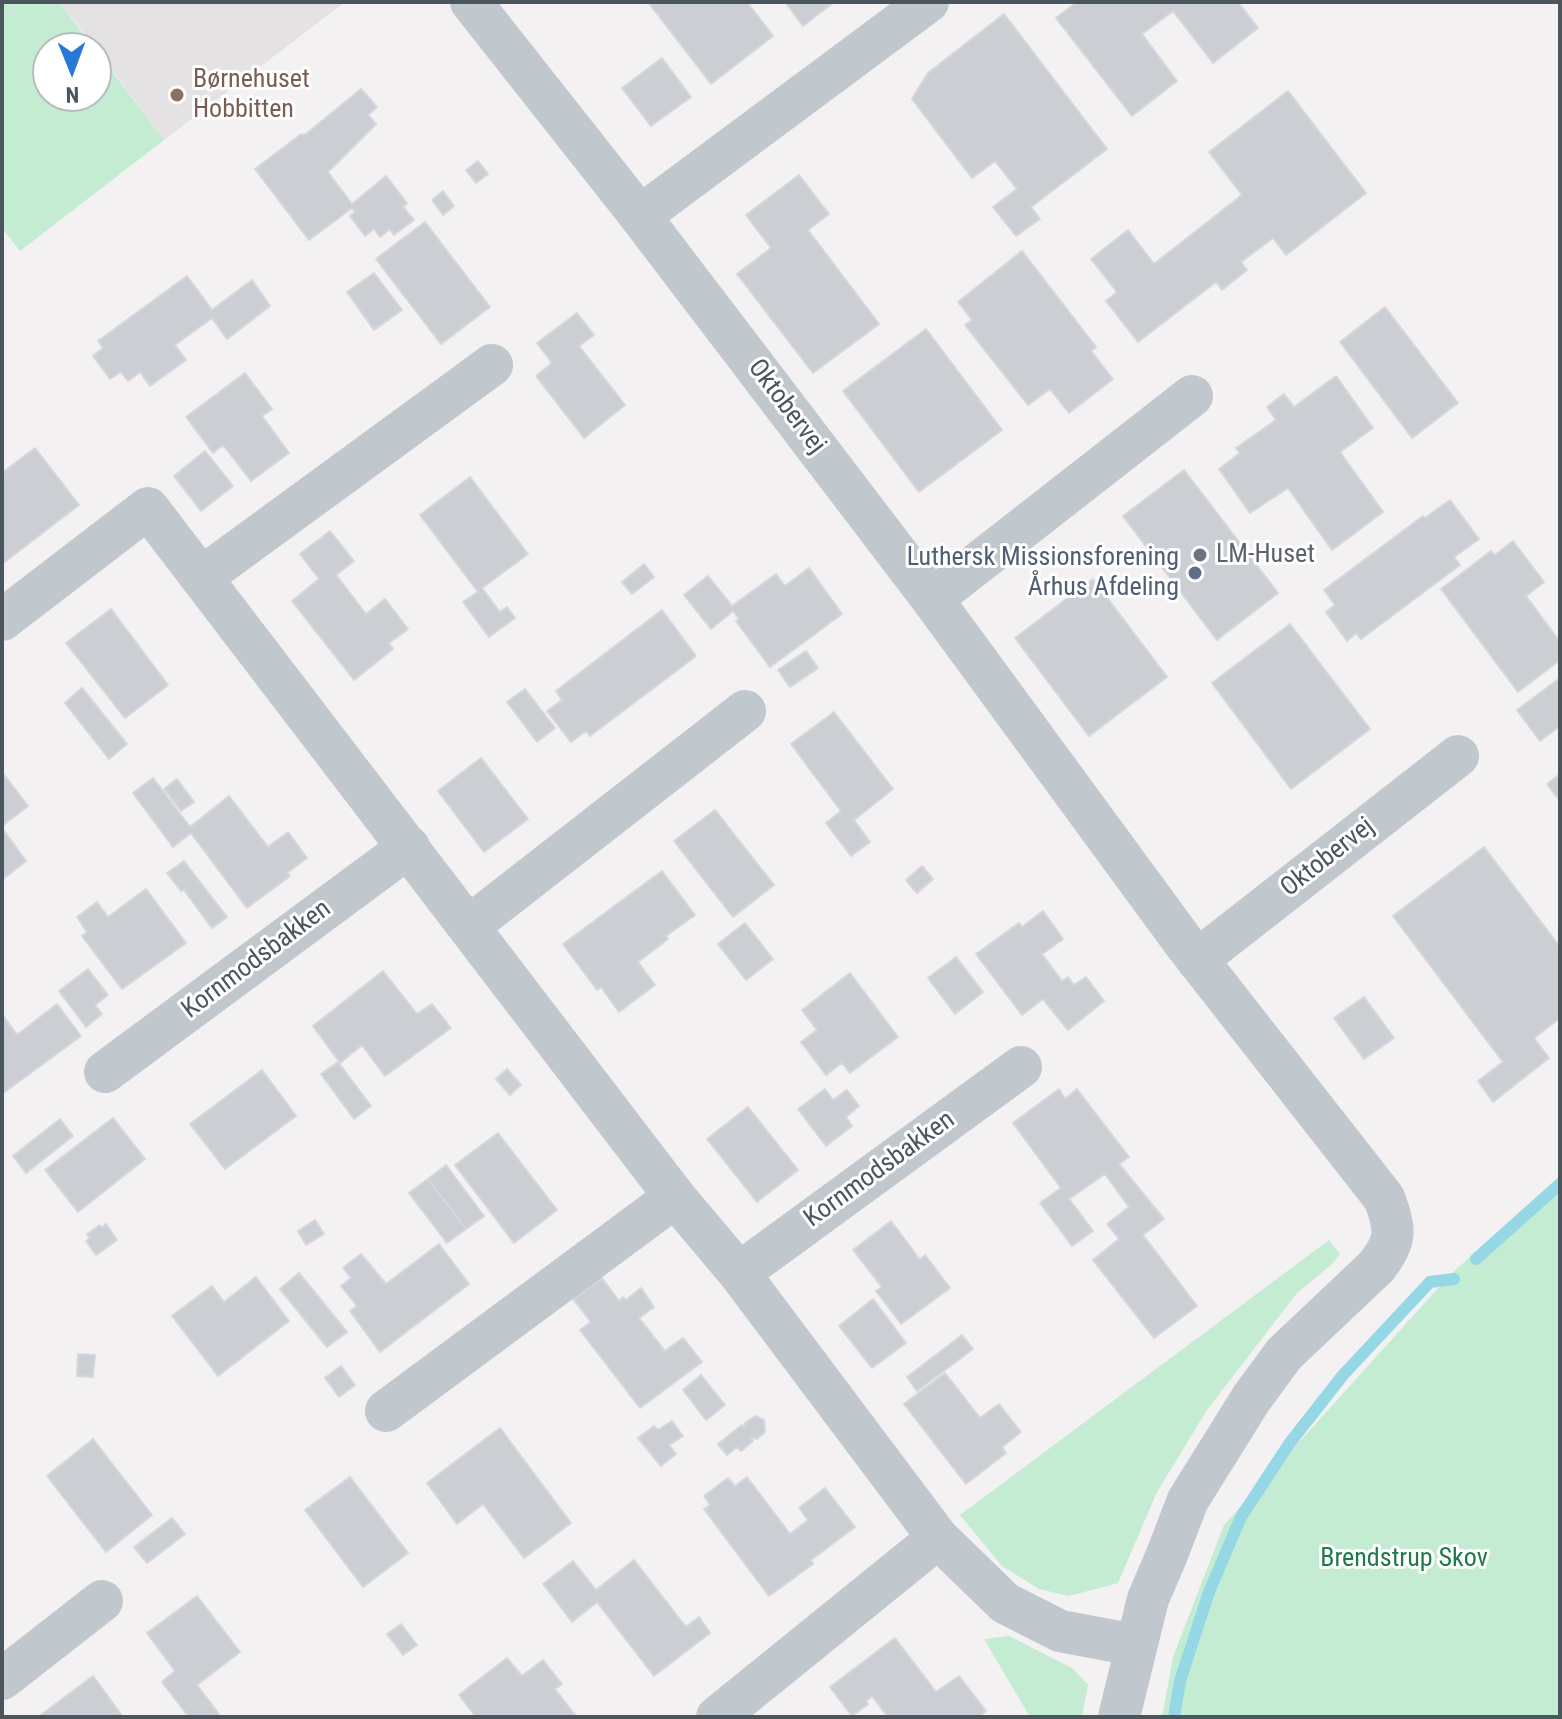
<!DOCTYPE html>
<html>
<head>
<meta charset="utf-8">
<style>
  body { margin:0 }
  #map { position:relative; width:1562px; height:1719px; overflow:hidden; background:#f3f1f1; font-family:"Roboto Condensed",sans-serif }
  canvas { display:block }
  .frame { position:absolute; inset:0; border:4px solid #4a555d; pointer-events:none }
  .north { position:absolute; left:32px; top:32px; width:80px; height:80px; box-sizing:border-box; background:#fff; border:2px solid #b7bbbe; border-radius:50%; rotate:179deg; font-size:22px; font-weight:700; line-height:32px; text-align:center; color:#4a555d }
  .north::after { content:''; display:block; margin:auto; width:28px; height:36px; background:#2879d6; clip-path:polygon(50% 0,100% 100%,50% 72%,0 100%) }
</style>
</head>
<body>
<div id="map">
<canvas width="1562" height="1719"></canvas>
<div class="frame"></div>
<div class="north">N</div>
</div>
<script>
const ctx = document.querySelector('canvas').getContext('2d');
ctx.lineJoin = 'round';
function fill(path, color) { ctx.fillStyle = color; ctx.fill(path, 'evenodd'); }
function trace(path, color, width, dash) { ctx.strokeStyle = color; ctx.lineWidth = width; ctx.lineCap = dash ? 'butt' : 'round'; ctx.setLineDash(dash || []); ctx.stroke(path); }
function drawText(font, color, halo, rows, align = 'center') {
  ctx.font = font + ' "Roboto Condensed",sans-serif'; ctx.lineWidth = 6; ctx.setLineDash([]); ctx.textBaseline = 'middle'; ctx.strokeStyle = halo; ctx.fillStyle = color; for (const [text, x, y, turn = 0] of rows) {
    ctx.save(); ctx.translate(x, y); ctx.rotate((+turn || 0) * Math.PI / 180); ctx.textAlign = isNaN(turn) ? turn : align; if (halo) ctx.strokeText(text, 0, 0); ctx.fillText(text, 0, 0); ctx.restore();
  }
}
fill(new Path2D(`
  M 59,2 L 345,2 L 164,140 L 96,48 Z`), '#e4e2e2');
fill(new Path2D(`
  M 2,2 L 59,2 L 94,48 L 48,48 L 48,96 L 96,96 L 96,50 L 164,140 L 20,251 L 2,228 Z
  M 1560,1176 L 1560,1717 L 1162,1717 L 1173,1657 L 1224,1525 L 1451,1274 Z
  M 1329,1240 L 1340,1254 L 1332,1264 L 1297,1293 L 1207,1410 L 1157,1492 L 1118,1583 L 1069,1596 L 1039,1589 L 1002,1566 L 960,1515 Z
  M 1009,1636 L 1072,1668 L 1088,1685 L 1082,1717 L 1030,1717 L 984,1639 Z`), '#c4ecd2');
trace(new Path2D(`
  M 1476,1259 L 1560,1184
  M 1174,1717 L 1180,1681 L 1209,1592 L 1241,1517 L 1289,1444 L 1343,1375 L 1430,1282 L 1454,1279`), '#95d7e5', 12);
const building = new Path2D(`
  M 648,2 L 747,2 L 773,36 L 711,84 Z
  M 785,2 L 834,2 L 803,26 Z
  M 1077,2 L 1238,2 L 1258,28 L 1213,63 L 1173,11 L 1142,34 L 1177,81 L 1132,116 L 1056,18 Z
  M 1004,14 L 1107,149 L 1031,207 L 1040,219 L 1016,236 L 993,207 L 1017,189 L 995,161 L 972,178 L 912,99 L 928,73 Z
  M 662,58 L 691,97 L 651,126 L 622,88 Z
  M 361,89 L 377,107 L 368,115 L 376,124 L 328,172 L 352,204 L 386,176 L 407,203 L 403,207 L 414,220 L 394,235 L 390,229 L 380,237 L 374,229 L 365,236 L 350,216 L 355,212 L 352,208 L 309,240 L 255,169 L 300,135 L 306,134 Z
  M 1288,91 L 1366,193 L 1286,255 L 1273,238 L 1241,262 L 1247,270 L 1222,290 L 1216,282 L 1138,342 L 1106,301 L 1117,292 L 1091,259 L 1128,230 L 1154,264 L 1242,195 L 1209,152 Z
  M 478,161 L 488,174 L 476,183 L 466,170 Z
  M 799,175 L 829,214 L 808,230 L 879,324 L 813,373 L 737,274 L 771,248 L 746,215 Z
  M 443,191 L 454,206 L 443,215 L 432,200 Z
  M 425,222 L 490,307 L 441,344 L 376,259 Z
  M 1022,251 L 1096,347 L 1091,351 L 1113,379 L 1069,413 L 1050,389 L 1028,405 L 965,325 L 972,320 L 958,302 Z
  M 374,273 L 402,310 L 374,330 L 347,292 Z
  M 187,276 L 212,310 L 252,280 L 270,306 L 227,339 L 212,318 L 175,345 L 186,360 L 150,386 L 140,372 L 128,381 L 121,372 L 110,379 L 93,356 L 103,348 L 98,341 Z
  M 1385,307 L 1458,403 L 1412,438 L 1340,342 Z
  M 577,313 L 594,335 L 579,346 L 625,405 L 584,438 L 536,376 L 552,363 L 537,343 Z
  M 926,329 L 1002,430 L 919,492 L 843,391 Z
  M 245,373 L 272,409 L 262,416 L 289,453 L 251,481 L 223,445 L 213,453 L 186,417 Z
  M 1336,376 L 1373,428 L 1340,452 L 1383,512 L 1332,550 L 1288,488 L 1250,513 L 1219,469 L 1240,453 L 1236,448 L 1276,420 L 1267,407 L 1284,394 L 1294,407 Z
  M 35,448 L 79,505 L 2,564 L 2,473 Z
  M 205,451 L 233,486 L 201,511 L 174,476 Z
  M 1184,470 L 1278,593 L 1217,640 L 1123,516 Z
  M 470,477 L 528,554 L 482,588 L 500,612 L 507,607 L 515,618 L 489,637 L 463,602 L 478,592 L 420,515 Z
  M 1450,500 L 1479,539 L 1454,557 L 1460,565 L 1361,639 L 1356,633 L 1347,641 L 1326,612 L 1335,605 L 1324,590 L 1423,516 L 1425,518 Z
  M 330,531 L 354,561 L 336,575 L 366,614 L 385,599 L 408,629 L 389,643 L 393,649 L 354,680 L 292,601 L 319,579 L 300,554 Z
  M 1513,541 L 1544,582 L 1526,596 L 1560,642 L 1560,660 L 1518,692 L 1441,589 L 1491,551 L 1495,555 Z
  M 644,564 L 654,577 L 632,594 L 622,582 Z
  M 809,568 L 842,614 L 770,667 L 736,621 L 739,619 L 733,611 L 711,629 L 684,595 L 708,576 L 732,606 L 776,574 L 785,586 Z
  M 1093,579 L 1167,677 L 1089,736 L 1015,638 Z
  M 111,609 L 168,685 L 125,718 L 66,643 Z
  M 662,610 L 696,656 L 590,736 L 586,731 L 571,742 L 547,711 L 562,700 L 556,691 Z
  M 1290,624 L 1370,729 L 1291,789 L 1212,683 Z
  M 806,651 L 818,668 L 790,687 L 778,670 Z
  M 1560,678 L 1560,726 L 1540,741 L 1517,710 Z
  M 82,688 L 127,744 L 109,759 L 65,703 Z
  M 525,689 L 555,728 L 537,742 L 507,702 Z
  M 834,712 L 893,789 L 854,820 L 870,842 L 851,856 L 826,823 L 841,811 L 791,744 Z
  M 481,758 L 528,819 L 484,852 L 438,791 Z
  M 2,772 L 28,806 L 2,826 Z
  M 1560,774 L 1560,801 L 1547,784 Z
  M 153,778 L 190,827 L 229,796 L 268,847 L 288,832 L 307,858 L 287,873 L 290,876 L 247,908 L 191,833 L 173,847 L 133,793 Z
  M 177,779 L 194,802 L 181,811 L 164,789 Z
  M 715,810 L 774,885 L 733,917 L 674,841 Z
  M 2,828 L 26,861 L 2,880 Z
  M 1484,847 L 1560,947 L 1560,1018 L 1534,1038 L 1549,1058 L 1493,1102 L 1478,1081 L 1503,1062 L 1393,916 Z
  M 184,861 L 227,917 L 212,928 L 184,890 L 181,891 L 167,873 Z
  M 922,866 L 933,879 L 917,893 L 906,880 Z
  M 662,871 L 695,915 L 666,936 L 668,939 L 638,962 L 655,985 L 619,1012 L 601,987 L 597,990 L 563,944 Z
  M 146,889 L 186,943 L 122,989 L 82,936 L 87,932 L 77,917 L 97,902 L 108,917 Z
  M 1043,911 L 1063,939 L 1042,954 L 1062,981 L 1068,977 L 1074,985 L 1086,977 L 1104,1001 L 1068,1030 L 1043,999 L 1022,1015 L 976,954 L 1019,923 L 1022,927 Z
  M 745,923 L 773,959 L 746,980 L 718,944 Z
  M 956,957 L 983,992 L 955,1014 L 928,978 Z
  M 88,969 L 108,995 L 95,1005 L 102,1014 L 86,1027 L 59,991 Z
  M 383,971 L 417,1014 L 432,1004 L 451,1028 L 385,1076 L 362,1045 L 340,1063 L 313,1026 Z
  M 850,973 L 898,1037 L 850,1073 L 842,1063 L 826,1075 L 801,1042 L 817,1030 L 802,1010 Z
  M 1364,997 L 1394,1038 L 1364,1059 L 1334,1018 Z
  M 57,1004 L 81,1036 L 2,1094 L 2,1014 L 17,1035 Z
  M 338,1062 L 371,1106 L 354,1119 L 321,1074 Z
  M 507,1069 L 521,1085 L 510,1095 L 496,1079 Z
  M 262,1070 L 296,1116 L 225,1169 L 190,1124 Z
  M 825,1089 L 833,1100 L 847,1090 L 859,1106 L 846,1117 L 852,1126 L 826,1146 L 798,1109 Z
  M 1059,1089 L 1065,1099 L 1077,1089 L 1129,1157 L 1119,1164 L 1164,1219 L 1143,1235 L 1197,1306 L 1154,1338 L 1093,1260 L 1119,1239 L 1107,1224 L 1129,1207 L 1105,1174 L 1069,1199 L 1093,1231 L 1072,1246 L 1040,1203 L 1061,1188 L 1013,1123 Z
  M 748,1107 L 798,1170 L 757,1202 L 707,1139 Z
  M 113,1118 L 145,1159 L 78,1212 L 45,1170 Z
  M 60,1119 L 73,1136 L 26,1173 L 13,1156 Z
  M 498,1133 L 557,1210 L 514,1243 L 455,1165 Z
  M 446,1165 L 484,1216 L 466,1229 L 428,1179 Z
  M 428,1179 L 466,1229 L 447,1243 L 409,1193 Z
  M 315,1220 L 324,1234 L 306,1245 L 298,1231 Z
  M 891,1221 L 920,1260 L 925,1255 L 950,1288 L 901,1324 L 876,1291 L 882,1287 L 853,1250 Z
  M 106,1224 L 117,1240 L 96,1255 L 86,1241 L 90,1238 L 87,1234 L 100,1225 L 102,1228 Z
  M 439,1244 L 469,1284 L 380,1352 L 350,1311 L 357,1306 L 341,1286 L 351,1278 L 343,1268 L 361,1254 L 386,1284 Z
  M 299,1273 L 347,1332 L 327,1347 L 280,1289 Z
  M 256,1277 L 289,1321 L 218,1376 L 172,1316 L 212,1286 L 224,1302 Z
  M 602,1278 L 619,1301 L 623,1297 L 626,1300 L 641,1288 L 654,1307 L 639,1318 L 665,1351 L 683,1338 L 702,1362 L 640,1408 L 580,1330 L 591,1322 L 573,1299 Z
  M 873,1299 L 906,1343 L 872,1368 L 839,1326 Z
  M 962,1335 L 973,1349 L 917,1391 L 907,1377 Z
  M 78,1354 L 95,1355 L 93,1377 L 77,1376 Z
  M 341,1366 L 355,1385 L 339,1397 L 325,1378 Z
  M 945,1373 L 980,1418 L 999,1404 L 1021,1432 L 1002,1447 L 1006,1453 L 966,1484 L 904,1404 Z
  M 701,1375 L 725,1405 L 706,1420 L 683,1390 Z
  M 755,1416 L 764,1420 L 765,1432 L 757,1439 L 750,1437 L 753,1441 L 741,1451 L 737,1447 L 727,1455 L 718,1444 L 742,1425 L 744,1428 L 745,1423 Z
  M 672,1421 L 683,1436 L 669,1445 L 676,1454 L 661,1466 L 638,1438 L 654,1426 L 658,1430 Z
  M 500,1428 L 571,1523 L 524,1558 L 483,1504 L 457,1524 L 427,1483 Z
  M 93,1439 L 152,1515 L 106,1552 L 47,1476 Z
  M 350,1477 L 408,1553 L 363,1587 L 305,1510 Z
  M 747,1477 L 790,1534 L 808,1520 L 799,1508 L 825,1488 L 855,1527 L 811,1560 L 813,1564 L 769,1596 L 704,1509 L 710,1505 L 704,1496 L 728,1478 L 735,1486 Z
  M 172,1518 L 185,1534 L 147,1563 L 134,1547 Z
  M 634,1560 L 686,1627 L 699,1617 L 710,1633 L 654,1676 L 597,1602 L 572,1622 L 543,1584 L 573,1561 L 596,1590 Z
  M 197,1596 L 240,1652 L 197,1685 L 219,1714 L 215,1717 L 189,1717 L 162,1682 L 175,1671 L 147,1633 Z
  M 401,1624 L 417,1645 L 403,1655 L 387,1634 Z
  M 895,1638 L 936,1692 L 959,1676 L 986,1711 L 978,1717 L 888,1717 L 872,1696 L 866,1701 L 868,1704 L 852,1716 L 830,1687 Z
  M 507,1658 L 522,1676 L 543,1660 L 562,1684 L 555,1689 L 576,1716 L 476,1717 L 459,1695 Z
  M 93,1676 L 123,1717 L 38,1717 Z`);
fill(building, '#cbced3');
trace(building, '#d5d7dc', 2);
trace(new Path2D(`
  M 471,2 L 640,216 L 932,599 L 1185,944 L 1384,1198 C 1396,1229 1397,1241 1376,1267 L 1284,1354 L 1251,1399 L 1188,1500 L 1166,1557 L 1148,1599 L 1119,1717
  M 640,216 L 928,2
  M 202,577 L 492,365
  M 932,599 L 1192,396
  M 2,620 L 148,508 L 675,1197 L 739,1273 L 938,1538 L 1005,1603 L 1060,1631 L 1135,1645
  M 469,926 L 745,711
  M 1197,960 L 1458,756
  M 105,1072 L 409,847
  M 739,1273 L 1021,1067
  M 386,1411 L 675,1197
  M 2,1679 L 102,1601
  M 717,1717 L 938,1538`), '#c0c8ce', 42);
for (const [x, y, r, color] of [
  [177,95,8,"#8d6e63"],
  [1200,555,8,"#6b7280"],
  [1195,573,8,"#5c6f8a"]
]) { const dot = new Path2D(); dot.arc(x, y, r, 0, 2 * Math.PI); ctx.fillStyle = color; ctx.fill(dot); trace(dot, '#fff', 3); }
drawText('26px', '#785e54', '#fff', [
  ["Børnehuset",193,80],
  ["Hobbitten",193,110]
], 'left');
drawText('26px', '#4a555d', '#fff', [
  ["Oktobervej",786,407,53],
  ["Oktobervej",1328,858,-38],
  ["Kornmodsbakken",257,960,-37],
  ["Kornmodsbakken",880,1170,-36]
]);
drawText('26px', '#5b616d', '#fff', [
  ["LM-Huset",1216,555]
], 'left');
drawText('26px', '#4e5e75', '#fff', [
  ["Luthersk Missionsforening",1179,558],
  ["Århus Afdeling",1179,588]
], 'right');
drawText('26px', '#1f7a4a', '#fff', [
  ["Brendstrup Skov",1404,1559]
]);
</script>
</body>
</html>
